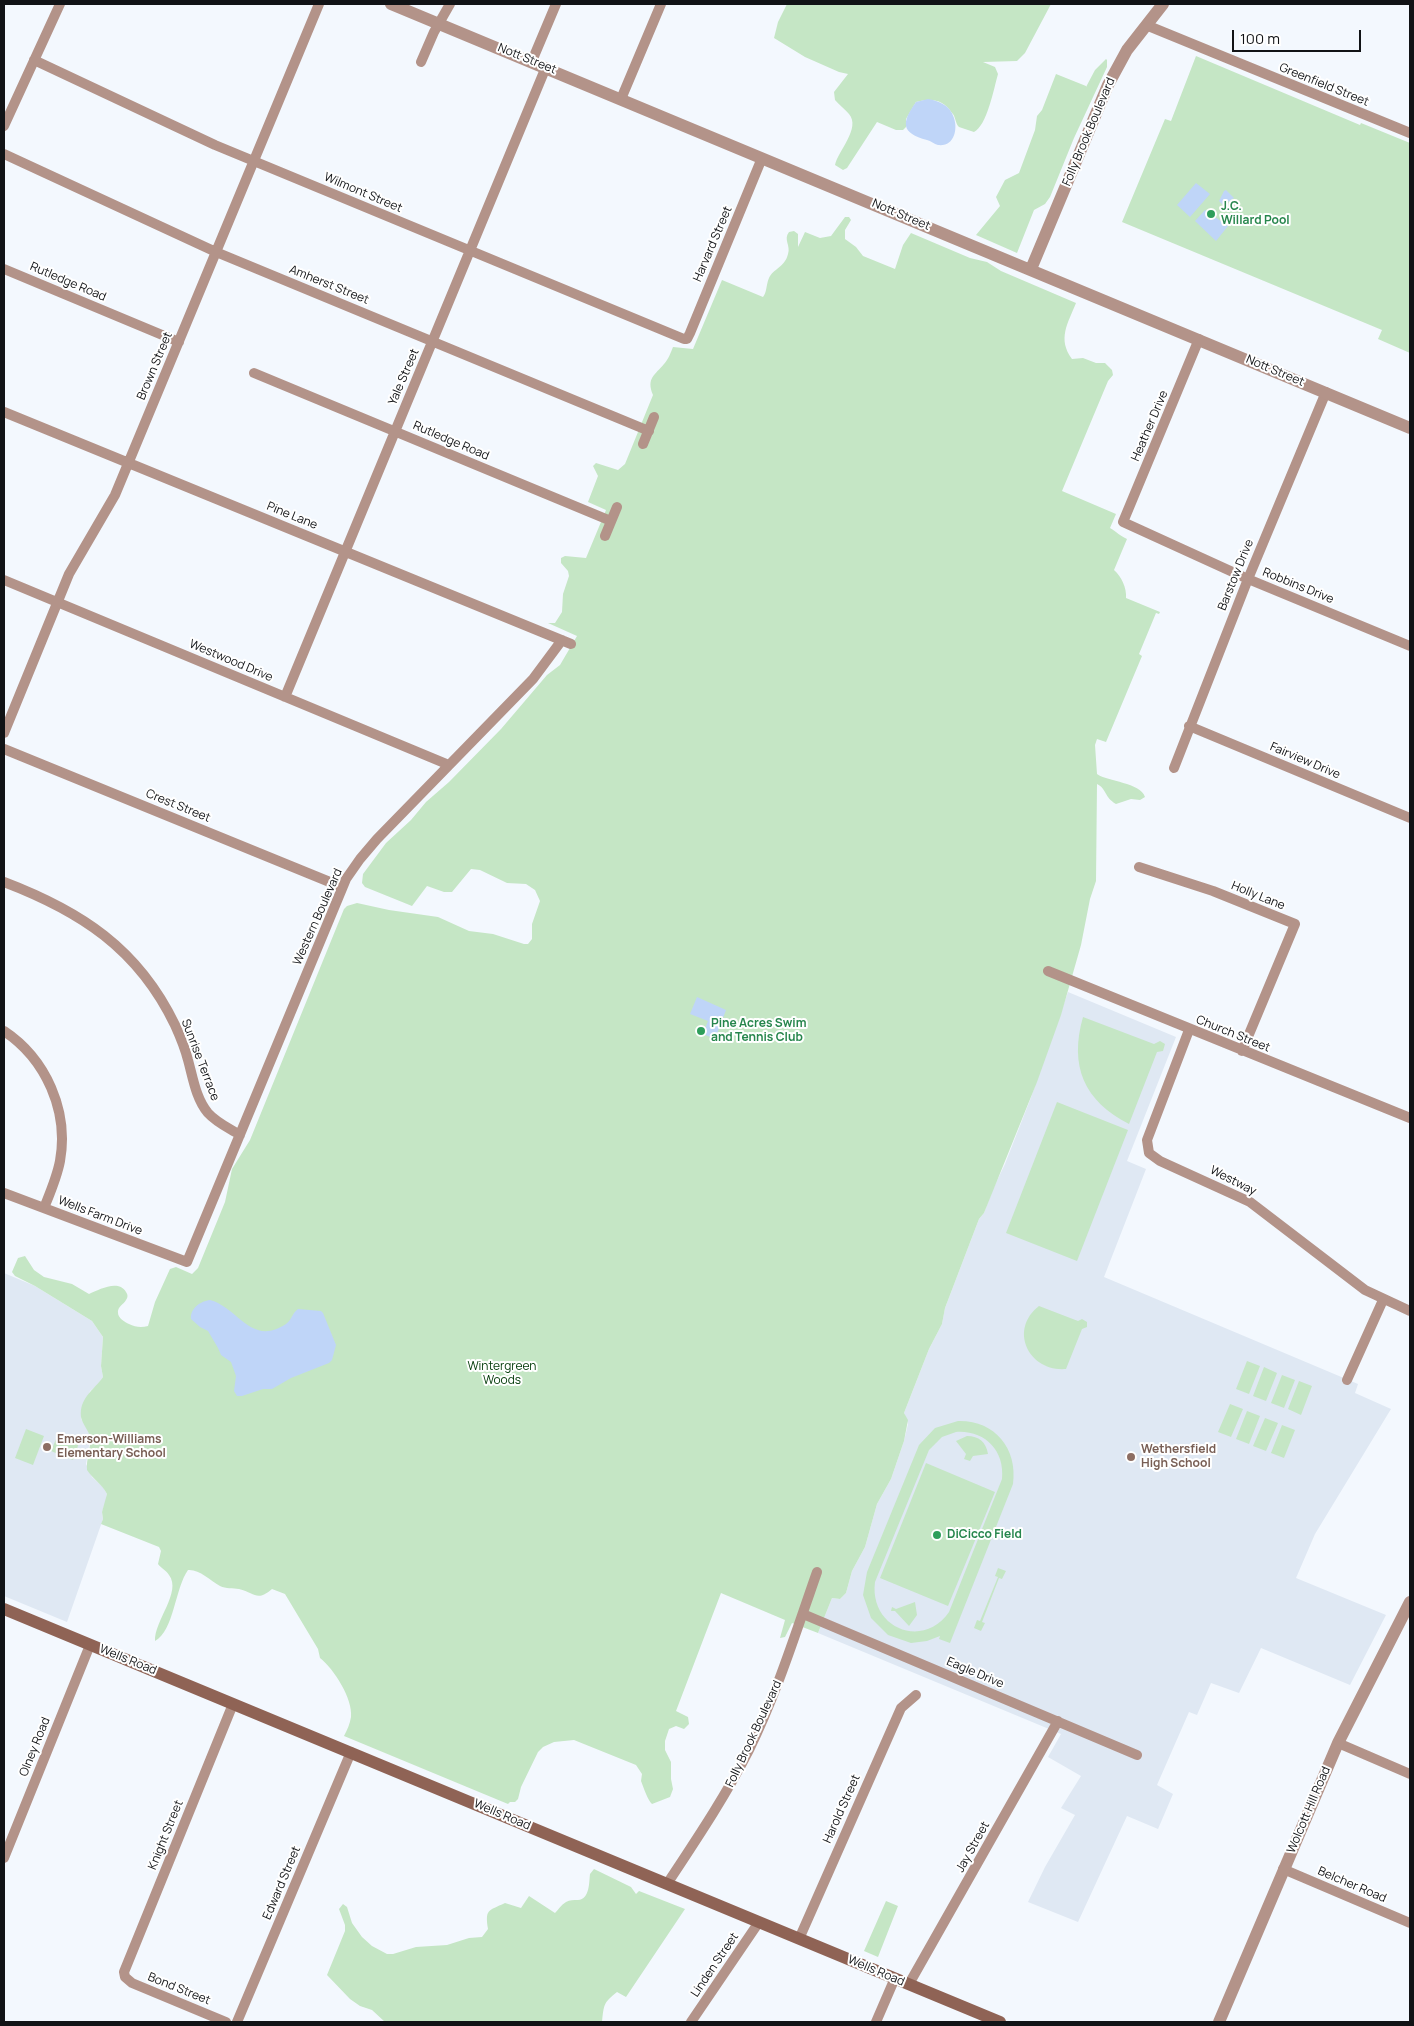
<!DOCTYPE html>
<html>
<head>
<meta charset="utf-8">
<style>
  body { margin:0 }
  #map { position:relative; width:1414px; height:2026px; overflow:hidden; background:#f3f8fe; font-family:Manrope,sans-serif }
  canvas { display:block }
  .frame { position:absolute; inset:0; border:5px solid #111316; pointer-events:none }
  .scale { position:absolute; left:1232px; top:30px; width:129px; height:22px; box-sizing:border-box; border:2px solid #111316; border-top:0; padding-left:6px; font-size:15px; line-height:18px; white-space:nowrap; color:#111316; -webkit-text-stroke:4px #fff; paint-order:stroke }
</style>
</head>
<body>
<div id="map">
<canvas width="1414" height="2026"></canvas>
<div class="frame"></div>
<div class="scale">100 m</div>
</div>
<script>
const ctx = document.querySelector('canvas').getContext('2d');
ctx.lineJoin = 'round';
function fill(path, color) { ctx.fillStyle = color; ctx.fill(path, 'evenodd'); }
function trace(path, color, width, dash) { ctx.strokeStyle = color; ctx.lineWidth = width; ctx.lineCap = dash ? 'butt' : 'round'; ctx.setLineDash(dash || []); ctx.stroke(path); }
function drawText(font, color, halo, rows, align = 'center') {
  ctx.font = font + ' Manrope,sans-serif'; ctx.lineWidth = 4; ctx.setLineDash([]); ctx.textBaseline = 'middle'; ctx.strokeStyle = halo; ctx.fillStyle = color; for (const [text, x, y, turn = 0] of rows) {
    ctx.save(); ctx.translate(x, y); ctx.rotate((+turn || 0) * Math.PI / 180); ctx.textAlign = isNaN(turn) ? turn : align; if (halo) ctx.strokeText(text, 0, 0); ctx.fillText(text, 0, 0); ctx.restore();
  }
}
fill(new Path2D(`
  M 1068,992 L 1176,1037 L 1127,1161 L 1146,1169 L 1104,1277 L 1358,1384 L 1355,1393 L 1391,1409 L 1315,1534 L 1296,1578 L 1386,1615 L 1350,1685 L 1261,1648 L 1239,1693 L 1211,1683 L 1197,1715 L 1189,1712 L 1157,1785 L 1173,1794 L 1158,1829 L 1127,1816 L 1078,1922 L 1028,1902 L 1045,1867 L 1075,1815 L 1061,1808 L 1081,1776 L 1048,1757 L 1061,1734 L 818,1633 L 832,1598 L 840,1599 L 846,1593 L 852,1571 L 865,1547 L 877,1504 L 891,1479 L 904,1441 L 908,1424 L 904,1413 L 929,1349 L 942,1324 L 945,1308 L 979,1219 L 984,1213 L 993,1189 L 1005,1164 L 1030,1100 Z
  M 4,1273 L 35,1286 L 92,1321 L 103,1337 L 101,1366 L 103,1377 L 98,1385 L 90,1391 L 81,1419 L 88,1429 L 90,1439 L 86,1464 L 92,1477 L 103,1487 L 107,1494 L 106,1501 L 102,1512 L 103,1519 L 67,1622 L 4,1596 Z`), '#dfe8f3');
fill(new Path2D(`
  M 787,4 L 1051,4 L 1025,53 L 1017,61 L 983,62 L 995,67 L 998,74 C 994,88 987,126 974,132 L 959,127 C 955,123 956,117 952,113 C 943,99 931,98 916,102 L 906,119 L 906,127 L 903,130 L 896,130 L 877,122 L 847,168 L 843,170 L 835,165 C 838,151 861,128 849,114 C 845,109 839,105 835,100 L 834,92 L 848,74 L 839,72 L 805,57 L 774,38 L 778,22 Z
  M 1196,56 L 1360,125 L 1361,123 L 1410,143 L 1410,353 L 1378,339 L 1382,330 L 1122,222 L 1165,119 L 1171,121 Z
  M 1106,59 L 1107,60 L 1107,67 L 1074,138 L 1050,197 L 1045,204 L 1034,210 L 1017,253 L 976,235 L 1000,206 L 996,197 L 1005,180 L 1019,173 L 1035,130 L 1037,116 L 1042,110 L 1056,74 L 1086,86 L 1086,87 L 1095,70 Z
  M 845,217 L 849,217 L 851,220 L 845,230 L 845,239 L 856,247 L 863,256 L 895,269 L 903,245 L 911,233 L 970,258 L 987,262 L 1001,271 L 1076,303 C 1068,323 1057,339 1072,359 L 1083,358 L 1096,363 L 1105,363 L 1112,370 L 1113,375 L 1108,381 L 1062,491 L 1116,514 L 1110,528 C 1117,532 1120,536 1127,539 L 1114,570 C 1121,576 1127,588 1126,598 L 1160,612 L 1159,614 L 1156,613 L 1139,654 L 1142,656 L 1106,742 L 1097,739 L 1095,745 L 1097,774 C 1108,782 1140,782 1145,797 L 1140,800 L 1131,799 L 1116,804 C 1104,797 1107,789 1097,784 L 1096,881 L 1090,899 L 1081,945 L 1061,1015 L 1037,1082 L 984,1213 L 979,1219 L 945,1308 L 942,1324 L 929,1349 L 904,1413 L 908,1420 L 904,1441 L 891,1479 L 877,1504 L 865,1547 L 852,1571 L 846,1593 L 840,1599 L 832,1598 L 818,1633 L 792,1623 L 785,1637 L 780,1638 L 785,1620 L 721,1593 L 676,1711 L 688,1717 L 689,1724 L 684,1729 L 676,1726 L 669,1729 L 665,1741 L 665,1750 L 671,1762 L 671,1779 L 673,1789 L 670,1797 L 652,1804 C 648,1801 643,1786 641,1781 L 642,1774 L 636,1765 L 574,1740 L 554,1742 L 543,1747 L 538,1752 L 521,1787 L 518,1799 L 515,1802 L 510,1802 L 508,1804 L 344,1736 C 347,1730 350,1724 351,1717 C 353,1699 334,1669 320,1658 L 318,1649 L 285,1594 L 272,1589 C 257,1602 255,1593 239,1589 C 233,1588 226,1589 220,1586 C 210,1580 199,1569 188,1570 C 175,1588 174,1631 155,1641 C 154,1621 182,1592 169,1575 C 166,1570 161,1568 158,1564 L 161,1551 L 159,1547 L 101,1524 L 103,1519 L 102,1512 L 107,1494 C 102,1484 93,1479 87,1470 C 86,1459 91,1449 90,1438 C 89,1430 82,1424 81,1417 C 79,1398 94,1390 103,1377 L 101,1366 L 103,1337 L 92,1321 L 35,1286 L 15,1276 L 12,1272 L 18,1258 L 25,1256 L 34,1270 L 44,1277 L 72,1284 L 89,1294 C 99,1290 118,1279 126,1292 C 128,1295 128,1297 126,1300 C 124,1304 117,1307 118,1313 C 118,1318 125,1322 129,1324 C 135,1327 141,1328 148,1326 L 155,1302 L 170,1269 L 176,1267 L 192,1274 L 198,1268 L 225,1202 L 232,1169 L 250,1140 L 344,909 L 347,906 L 357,903 L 389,910 L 438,917 L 469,931 L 493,934 L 524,944 L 528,944 L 532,939 L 532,924 L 540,901 L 535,890 L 526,884 L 507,883 L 480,870 L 471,869 L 452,892 L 444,892 L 427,886 L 412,906 L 365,887 L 362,883 L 363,874 L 386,843 L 411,820 L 426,802 L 449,782 L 501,729 L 547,675 L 560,665 L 577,636 L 548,623 L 555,623 L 562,612 L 563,594 L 569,576 L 568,571 L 561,563 L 561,558 L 565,556 L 586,558 L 606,510 L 588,502 L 598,476 L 593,466 L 596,463 L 618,470 L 625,464 L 653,395 C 646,378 655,375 664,364 C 668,360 671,352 673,347 L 693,349 L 722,280 L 763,297 C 767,292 766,285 769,278 C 773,269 785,267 788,254 C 791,246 783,239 789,232 L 794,231 L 798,234 L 798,247 L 805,232 L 820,238 L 831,236 Z
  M 1083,1017 L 1154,1044 L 1160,1041 L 1165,1044 L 1163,1051 L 1157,1052 L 1129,1124 C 1084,1101 1069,1066 1083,1017 Z
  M 1057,1102 L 1128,1130 L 1077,1261 L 1006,1233 Z
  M 1039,1306 L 1078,1321 L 1082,1319 L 1087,1322 L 1087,1327 L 1082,1329 L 1066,1369 C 1029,1372 1008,1330 1039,1306 Z
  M 1247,1361 L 1260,1366 L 1249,1394 L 1236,1389 Z
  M 1264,1367 L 1277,1373 L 1266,1401 L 1253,1396 Z
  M 1282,1375 L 1295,1380 L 1284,1408 L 1271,1403 Z
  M 1299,1381 L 1312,1386 L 1301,1415 L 1288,1409 Z
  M 1230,1404 L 1243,1409 L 1231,1437 L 1218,1432 Z
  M 1247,1411 L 1260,1416 L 1249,1444 L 1236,1439 Z
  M 1265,1418 L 1278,1423 L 1266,1451 L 1253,1446 Z
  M 958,1421 C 994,1420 1018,1448 1013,1484 L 950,1643 L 939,1639 L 940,1636 L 927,1641 L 911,1643 L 888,1635 L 871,1618 L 863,1595 L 867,1572 L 919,1445 L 935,1428 ZM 956,1432 C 984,1430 1005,1450 1002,1479 L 949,1612 C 923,1650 869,1628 875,1582 L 929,1450 L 942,1437 Z
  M 1282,1425 L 1295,1430 L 1284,1458 L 1271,1453 Z
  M 26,1429 L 44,1436 L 33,1465 L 15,1458 Z
  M 59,1432 L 80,1440 L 73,1460 L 51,1451 Z
  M 967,1436 C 979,1436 986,1442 988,1454 L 973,1456 L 970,1461 L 964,1459 L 966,1454 L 956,1441 Z
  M 926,1463 L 995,1492 L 948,1606 L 880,1578 Z
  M 998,1568 L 1006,1571 L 1002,1579 L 999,1578 L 982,1622 L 985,1623 L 981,1631 L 974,1628 L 977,1620 L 980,1621 L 998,1577 L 995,1576 Z
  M 915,1602 L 917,1615 L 909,1626 L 895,1611 L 891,1611 L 892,1607 L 896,1609 Z
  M 594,1869 L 631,1887 L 636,1894 L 639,1891 L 685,1909 L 626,1997 L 617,1992 C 603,2003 604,2005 602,2022 L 385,2022 L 372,2010 L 360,2006 L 350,1999 L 327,1975 L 345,1931 L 345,1925 L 339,1909 L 343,1904 L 347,1907 L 352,1923 L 362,1937 L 372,1946 L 387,1954 L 393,1954 L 416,1947 L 447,1945 L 469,1938 L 482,1937 L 488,1929 C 485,1909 488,1911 505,1903 L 521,1908 L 529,1896 L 555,1913 C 558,1910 561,1905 566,1902 C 570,1900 573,1900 578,1900 C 590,1899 589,1882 590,1874 Z
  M 886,1901 L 898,1906 L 878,1957 L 864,1951 Z`), '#c5e6c5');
fill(new Path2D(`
  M 928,99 C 939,101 950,105 954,118 C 958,130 954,147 938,145 C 934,144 931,141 927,140 C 901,133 901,123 916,102 Z
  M 1196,183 L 1210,194 L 1190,217 L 1177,205 Z
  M 1226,190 L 1234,198 L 1223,205 L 1219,201 L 1224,191 Z
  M 1205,210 L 1228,226 L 1216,241 L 1195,221 Z
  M 697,997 L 726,1010 L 715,1039 L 703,1034 L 708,1021 L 690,1014 Z
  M 210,1300 C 239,1308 251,1347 286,1324 C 292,1320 292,1313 298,1309 L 321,1311 L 323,1313 L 336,1345 L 332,1360 L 329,1363 L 291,1378 L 272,1389 L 263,1389 L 242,1396 L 237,1396 L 234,1391 L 236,1376 L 231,1362 L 221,1355 L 218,1348 L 208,1331 L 200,1327 L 191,1319 C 190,1308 201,1301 210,1300 Z`), '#bfd5f8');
trace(new Path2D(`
  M 1146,25 L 1410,133
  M 34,60 L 215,145 L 684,339 L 687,339 L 690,333 L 762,158
  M 532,61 L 556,4
  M 421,62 L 434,32 L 450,4
  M 621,99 L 661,4
  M 4,126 L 60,4
  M 4,154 L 216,252 L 649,431
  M 4,269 L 179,342
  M 1199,339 L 1123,522 L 1248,579 L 1410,646
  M 254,373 L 611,521
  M 4,412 L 571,644
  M 643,444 L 654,417
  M 605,536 L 617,507
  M 4,580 L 449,765
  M 285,697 L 546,67
  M 1189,726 L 1410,818
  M 4,733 L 69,574 L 115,495 L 319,4
  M 4,749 L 342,887
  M 1174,768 L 1248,579 L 1326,392
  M 1139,867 L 1213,891 L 1295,924 L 1242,1051
  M 4,882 C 80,911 138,948 175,1025 C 180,1036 185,1048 188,1060 C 193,1078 196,1099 208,1113 C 217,1123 229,1128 240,1135
  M 1048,971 L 1410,1118
  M 1189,1030 L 1147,1140 L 1149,1153 L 1160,1161 L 1250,1202 L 1365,1290 L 1410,1311
  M 4,1031 C 46,1059 69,1111 60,1161 C 57,1177 50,1193 44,1208
  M 4,1193 L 187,1262 L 346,879 L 360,859 L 377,839 L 533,679 L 562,640
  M 1347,1380 L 1383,1300
  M 803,1614 L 1137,1755
  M 1338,1743 L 1410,1774
  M 4,1858 L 90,1645
  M 1283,1869 L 1410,1923
  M 667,1884 C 696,1840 725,1797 749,1750 C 777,1693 796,1632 817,1572
  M 799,1939 L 901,1708 L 916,1695
  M 909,1984 L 1058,1721
  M 226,2022 L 132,1983 L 125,1977 L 124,1972 L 233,1704
  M 237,2022 L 351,1752
  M 691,2022 L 759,1922
  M 876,2022 L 895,1978`), '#b39389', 10);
trace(new Path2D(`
  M 391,4 L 1410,428
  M 1031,269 L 1108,85 L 1127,50 L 1163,4
  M 1219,2022 L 1338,1743 L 1410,1602`), '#b39389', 12);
trace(new Path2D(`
  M 4,1609 L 1000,2022`), '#8f6355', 12);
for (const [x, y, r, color] of [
  [1211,214,5,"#2e9e5b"],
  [701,1031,5,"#2e9e5b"],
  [47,1447,5,"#8d6e63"],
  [1131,1457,5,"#8d6e63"],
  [937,1535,5,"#2e9e5b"]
]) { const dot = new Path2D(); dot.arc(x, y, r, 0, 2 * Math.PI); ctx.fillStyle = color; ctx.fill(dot); trace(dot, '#fff', 2); }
drawText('12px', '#111316', '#fff', [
  ["Nott Street",527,59,22],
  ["Greenfield Street",1324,85,22],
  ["Folly Brook Boulevard",1089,132,-67],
  ["Wilmont Street",363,193,23],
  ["Nott Street",901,215,23],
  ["Harvard Street",713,244,-67],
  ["Rutledge Road",68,282,23],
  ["Amherst Street",329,285,22],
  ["Brown Street",155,366,-67],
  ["Nott Street",1275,371,23],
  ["Yale Street",404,377,-67],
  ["Heather Drive",1150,426,-67],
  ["Rutledge Road",451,441,23],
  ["Pine Lane",292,516,22],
  ["Barstow Drive",1236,575,-68],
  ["Robbins Drive",1298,586,22],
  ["Westwood Drive",231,661,23],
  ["Fairview Drive",1305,761,23],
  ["Crest Street",178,806,22],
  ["Holly Lane",1258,896,22],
  ["Western Boulevard",318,917,-66],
  ["Church Street",1233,1034,22],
  ["Sunrise Terrace",200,1060,69],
  ["Westway",1233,1181,27],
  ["Wells Farm Drive",100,1216,21],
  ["Wells Road",128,1660,22],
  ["Eagle Drive",975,1673,23],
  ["Folly Brook Boulevard",754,1734,-65],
  ["Olney Road",35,1747,-68],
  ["Harold Street",842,1809,-66],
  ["Wolcott Hill Road",1309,1810,-67],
  ["Wells Road",502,1815,23],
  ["Knight Street",166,1835,-68],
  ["Jay Street",973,1847,-61],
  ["Edward Street",282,1883,-67],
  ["Belcher Road",1352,1885,23],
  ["Linden Street",715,1965,-56],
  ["Wells Road",876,1971,23],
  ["Bond Street",179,1989,22]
]);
drawText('bold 12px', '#27864d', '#fff', [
  ["J.C.",1221,207],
  ["Willard Pool",1221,221],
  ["Pine Acres Swim",711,1024],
  ["and Tennis Club",711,1038],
  ["DiCicco Field",947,1535]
], 'left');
drawText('12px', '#003907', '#fff', [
  ["Wintergreen",502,1367],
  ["Woods",502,1381]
]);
drawText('bold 12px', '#785e54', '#fff', [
  ["Emerson-Williams",57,1440],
  ["Elementary School",57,1454],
  ["Wethersfield",1141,1450],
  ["High School",1141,1464]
], 'left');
</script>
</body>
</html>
